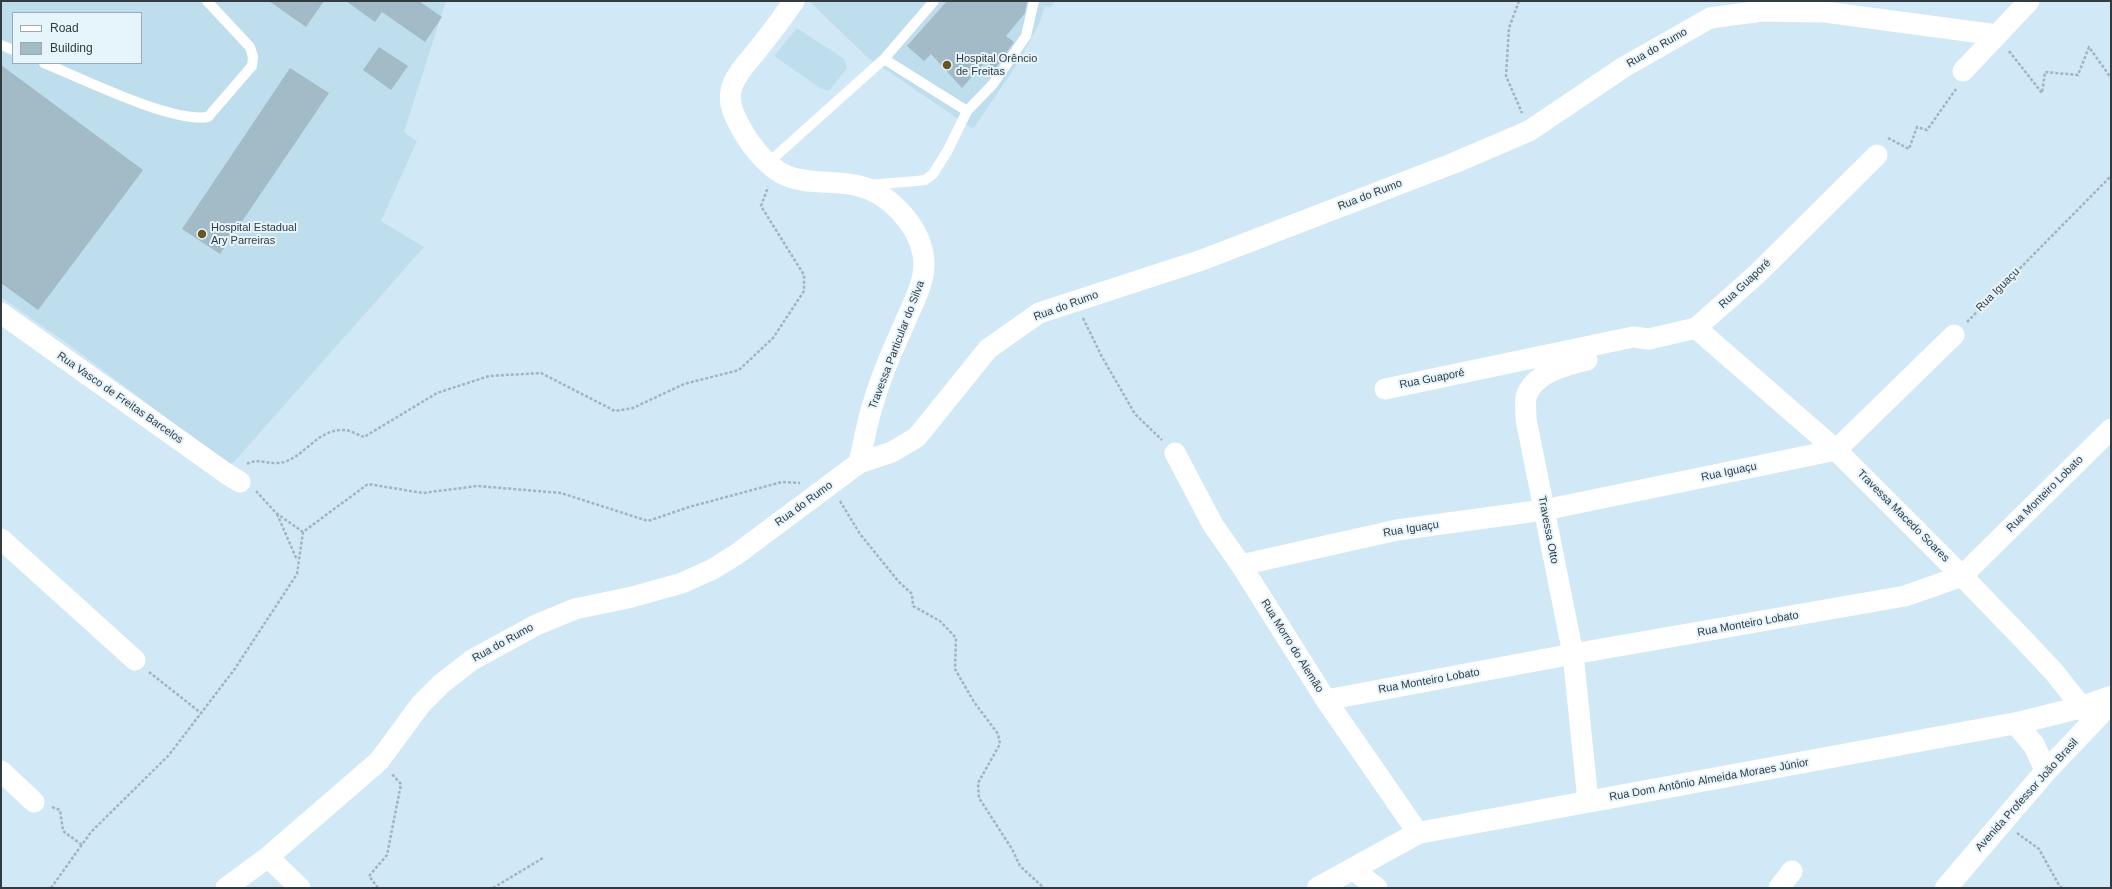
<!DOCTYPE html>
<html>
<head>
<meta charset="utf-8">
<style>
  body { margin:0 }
  #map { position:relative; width:2112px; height:889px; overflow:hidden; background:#d1e9f6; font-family:Arial,sans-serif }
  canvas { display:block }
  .frame { position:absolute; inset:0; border:2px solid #323b40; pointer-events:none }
  .legend { position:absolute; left:12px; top:12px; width:130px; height:52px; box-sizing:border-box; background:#e6f4fc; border:1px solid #9eaab1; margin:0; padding:5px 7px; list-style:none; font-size:12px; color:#323b40 }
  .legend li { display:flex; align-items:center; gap:8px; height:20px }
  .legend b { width:20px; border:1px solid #9eaab1 }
</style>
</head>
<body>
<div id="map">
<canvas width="2112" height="889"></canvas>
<div class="frame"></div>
<ul class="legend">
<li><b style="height:5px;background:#fff"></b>Road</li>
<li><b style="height:11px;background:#a3bac7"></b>Building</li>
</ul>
</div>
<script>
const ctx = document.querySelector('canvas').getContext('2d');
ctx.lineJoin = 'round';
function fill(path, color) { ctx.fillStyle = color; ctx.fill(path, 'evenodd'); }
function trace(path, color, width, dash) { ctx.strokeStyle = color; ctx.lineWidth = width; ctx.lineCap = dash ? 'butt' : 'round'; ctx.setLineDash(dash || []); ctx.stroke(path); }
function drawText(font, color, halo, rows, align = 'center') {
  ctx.font = font + ' Arial,sans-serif'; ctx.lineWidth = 4; ctx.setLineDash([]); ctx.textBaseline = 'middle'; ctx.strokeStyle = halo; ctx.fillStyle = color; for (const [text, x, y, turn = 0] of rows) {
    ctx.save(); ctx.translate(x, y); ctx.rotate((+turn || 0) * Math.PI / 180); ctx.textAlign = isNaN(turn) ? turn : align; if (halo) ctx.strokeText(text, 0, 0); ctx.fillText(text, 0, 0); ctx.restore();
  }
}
fill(new Path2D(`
  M 1,1 L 446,1 L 404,132 L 417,141 L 381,221 L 424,247 L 234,462 L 228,464 L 72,347 L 1,297 ZM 13,13 L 141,13 L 141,63 L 13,63 Z
  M 809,1 L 1056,1 L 1050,8 L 1045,6 L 1039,24 L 1016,66 L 973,129 L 867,57 Z
  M 797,28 L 844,59 L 847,68 L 829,91 L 820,88 L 774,56 Z`), '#bedeee');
fill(new Path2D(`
  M 269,1 L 324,1 L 306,27 Z
  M 346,1 L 419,1 L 442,17 L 425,42 L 382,12 L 375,22 Z
  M 947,1 L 1027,1 L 1025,13 L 1006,36 L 1014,42 L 995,69 L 986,61 L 962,88 L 931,54 L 924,61 L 907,46 Z
  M 379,47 L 408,66 L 391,90 L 363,70 Z
  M 1,65 L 143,170 L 38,310 L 1,283 Z
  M 290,68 L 329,93 L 220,254 L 182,229 Z`), '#a3bac7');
trace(new Path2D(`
  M 1519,1 L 1509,28 L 1506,76 L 1522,113
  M 2009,51 L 2042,93 L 2045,72 L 2078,75 L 2089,47 L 2111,78
  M 1888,138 L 1909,149 L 1917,127 L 1927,130 L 1956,89
  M 1083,318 L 1102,357 L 1135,414 L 1162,440
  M 1967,322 L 2111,176
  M 247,464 C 258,458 267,464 279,463 C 304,460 315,429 344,430 C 350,430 358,435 364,437 L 437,393 L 489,376 L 541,373 L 615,411 L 633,408 L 684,384 L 739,370 L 773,338 L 804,291 L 804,275 L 761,206 L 768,187
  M 256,491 L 276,513 L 303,532
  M 840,501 L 860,534 L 899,582 L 912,594 L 913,606 L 940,621 L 956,638 L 955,669 L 974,702 L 998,734 L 1000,744 L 978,783 L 979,798 L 1012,849 L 1020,866 L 1044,888
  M 277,514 L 297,560
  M 149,672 L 201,713
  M 52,807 L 60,810 L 63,831 L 82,845
  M 2017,833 L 2039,849 L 2060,887 L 2065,888
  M 51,888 L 91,832 L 169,755 L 234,670 L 297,574 L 303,532 L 368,484 L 423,493 L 477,486 L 561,493 L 648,521 L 689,507 L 782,482 L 800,483
  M 378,888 L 369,876 L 387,855 L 401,784 L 392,774
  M 493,888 L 543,858`), '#a1b4bf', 2.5, [3, 2]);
trace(new Path2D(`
  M 1,45 L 13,50
  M 884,59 L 967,111
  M 44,63 C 81,78 171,123 208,117 L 252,66 L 253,57 L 250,47 L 207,1
  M 768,163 L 884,59 L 934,1
  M 868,185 L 917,181 L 925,180 L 933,174 L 948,150 L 967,111 L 993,84 L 1026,36 L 1034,1`), '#fff', 10);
trace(new Path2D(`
  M 794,1 C 783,17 771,33 759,48 C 750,60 734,75 731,91 C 728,104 735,117 741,128 C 750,145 768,168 787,176 C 810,185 836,180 859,186 C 889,193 918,225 923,254 C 928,280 912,304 903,327 C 892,351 881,376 874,401 C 867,421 864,442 859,463
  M 1963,71 L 1997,35
  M 1,313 L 227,474 L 240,482
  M 1696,328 L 1836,450 L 1962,576 L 2023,639 L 2054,672 L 2092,720
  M 1587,360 C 1566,365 1533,373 1526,397 C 1525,403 1526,412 1526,419 L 1573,654 L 1588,801
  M 1385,389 L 1633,337 L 1649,339 L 1696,328 L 1757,274 L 1877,155
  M 1175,453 L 1213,525 L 1241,565 L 1326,700 L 1418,833
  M 1,539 L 135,660
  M 1241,565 L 1397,530 L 1544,510 L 1836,450 L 1954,335
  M 1326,700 L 1573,654 L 1905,596 L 1962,576 L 2111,429
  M 1,771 L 34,802
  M 268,857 L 300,888
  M 1354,870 L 1377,888
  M 226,888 L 268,857 L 379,761 L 421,704 L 441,684 L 472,660 L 536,625 L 575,609 L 632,597 L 682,583 L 713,569 L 737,554 L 859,463 L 892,452 L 917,437 L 988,349 L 1039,313 L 1202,260 L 1454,163 L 1529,131 L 1624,67 L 1710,18 L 1762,11 L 1825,12 L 1997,35 L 2029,1
  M 1779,888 L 1792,871`), '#fff', 21);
trace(new Path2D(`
  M 2016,724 L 2034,745 L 2046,771
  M 1318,888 L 1418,833 L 2022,722 L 2082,707 L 2111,697
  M 1946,888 L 2046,771 L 2111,703`), '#fff', 22);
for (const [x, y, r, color] of [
  [947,65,5,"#675624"],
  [202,234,5,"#675624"]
]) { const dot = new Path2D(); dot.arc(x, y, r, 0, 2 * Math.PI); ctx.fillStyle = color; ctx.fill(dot); trace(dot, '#e6f4fc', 1.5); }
drawText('11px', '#323b40', '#e6f4fc', [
  ["Rua do Rumo",1657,48,-30],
  ["Rua do Rumo",1370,195,-21],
  ["Rua Guaporé",1745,284,-43],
  ["Rua Iguaçu",1998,290,-45],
  ["Rua do Rumo",1066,306,-20],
  ["Travessa Particular do Silva",897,345,-69],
  ["Rua Guaporé",1432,379,-11],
  ["Rua Vasco de Freitas Barcelos",120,398,35],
  ["Rua Iguaçu",1729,472,-12],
  ["Rua Monteiro Lobato",2045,494,-45],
  ["Rua do Rumo",804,504,-36],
  ["Travessa Macedo Soares",1903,516,45],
  ["Rua Iguaçu",1411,529,-9],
  ["Travessa Otto",1548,530,79],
  ["Rua Monteiro Lobato",1748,624,-10],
  ["Rua do Rumo",503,643,-29],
  ["Rua Morro do Alemão",1292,646,58],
  ["Rua Monteiro Lobato",1429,681,-10],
  ["Rua Dom Antônio Almeida Moraes Júnior",1709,780,-10],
  ["Avenida Professor João Brasil",2027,795,-48]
]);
drawText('11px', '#323b40', '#e6f4fc', [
  ["Hospital Orêncio",956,59],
  ["de Freitas",956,72],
  ["Hospital Estadual",211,228],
  ["Ary Parreiras",211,241]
], 'left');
</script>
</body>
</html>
